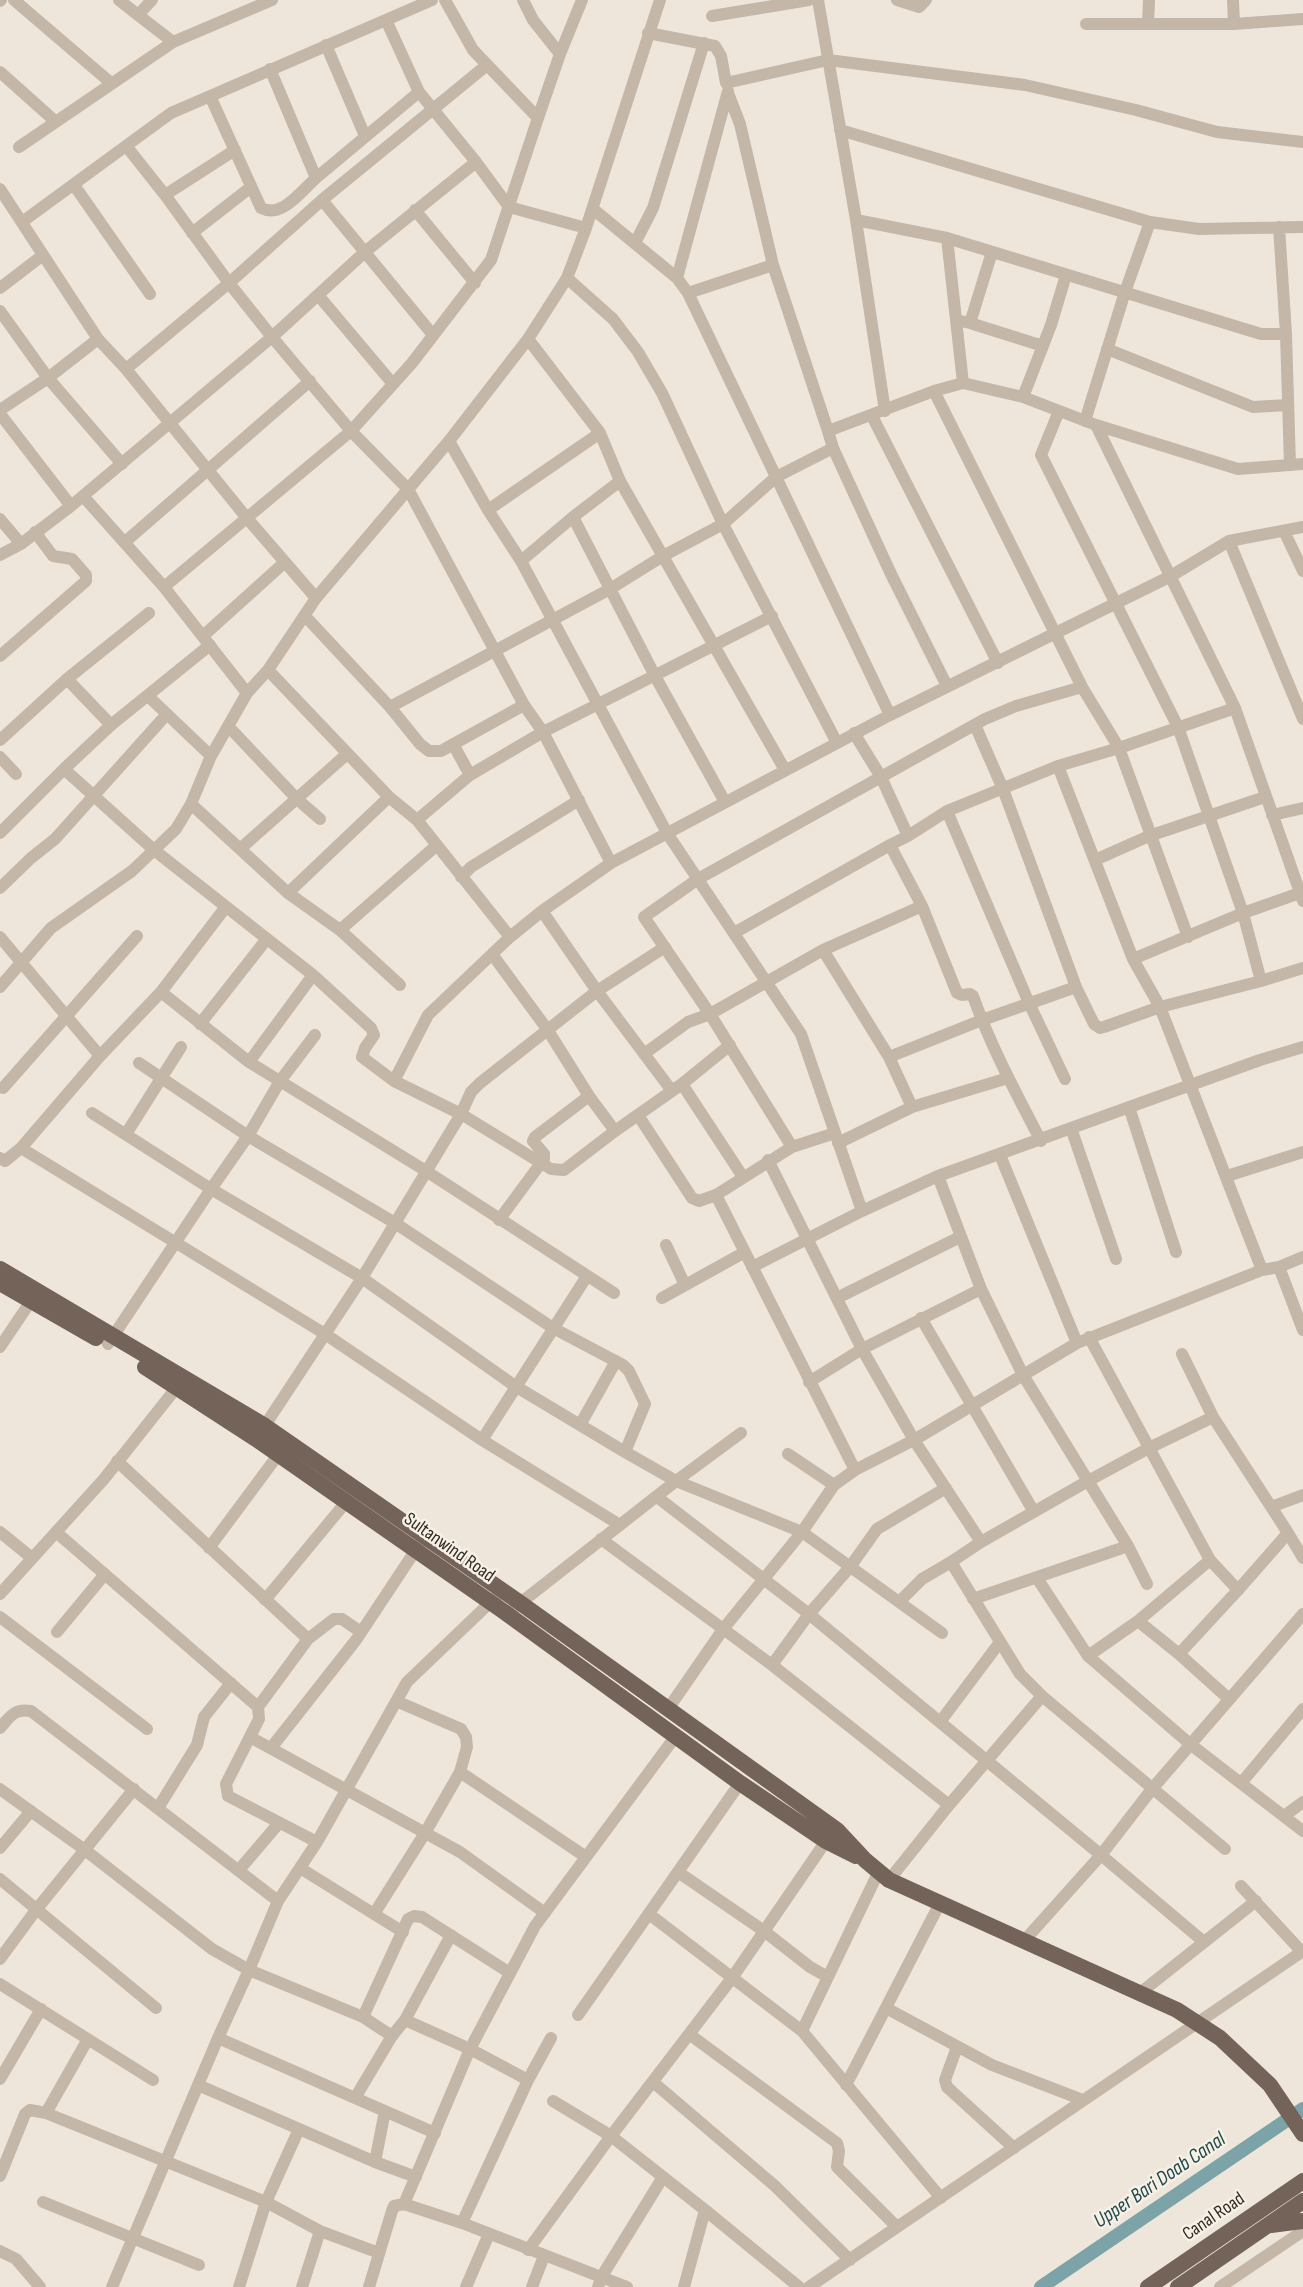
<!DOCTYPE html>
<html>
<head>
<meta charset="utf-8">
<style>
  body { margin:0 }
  canvas { display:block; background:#eee6da }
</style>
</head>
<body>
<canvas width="1303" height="2287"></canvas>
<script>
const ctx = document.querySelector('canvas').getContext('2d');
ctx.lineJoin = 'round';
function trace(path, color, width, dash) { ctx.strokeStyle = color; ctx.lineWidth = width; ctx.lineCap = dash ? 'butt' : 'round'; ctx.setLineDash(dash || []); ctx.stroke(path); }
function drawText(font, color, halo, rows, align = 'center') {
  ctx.font = font + ' "Sofia Sans Condensed",sans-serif'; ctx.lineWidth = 5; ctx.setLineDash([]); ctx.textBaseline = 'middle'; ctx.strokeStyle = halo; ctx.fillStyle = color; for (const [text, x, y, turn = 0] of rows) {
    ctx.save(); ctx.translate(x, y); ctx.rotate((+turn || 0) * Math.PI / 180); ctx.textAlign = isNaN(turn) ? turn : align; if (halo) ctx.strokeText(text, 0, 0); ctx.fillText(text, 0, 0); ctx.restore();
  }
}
trace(new Path2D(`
  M 1041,2287 L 1303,2109`), '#7ca4a8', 14);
trace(new Path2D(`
  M 14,0 L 111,83
  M 119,0 L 138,15
  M 152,0 L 138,15 L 173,42
  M 523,0 L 533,20 L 560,54
  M 818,0 L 856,220 L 947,238 L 963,383 L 1023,397 L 1096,425 L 1235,708 L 1303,901
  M 897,0 L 919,7 L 926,0
  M 1149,0 L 1148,24 L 1234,24
  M 1233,0 L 1234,24 L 1303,19
  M 0,1 L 1,0
  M 712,16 L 809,0
  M 386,20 L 419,92 L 476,162
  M 1086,24 L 1148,24
  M 648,33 L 715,46 L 721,56 L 726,83 L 828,60 L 1025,85 L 1136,110 L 1217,132 L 1303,142
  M 326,45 L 365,136
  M 0,72 L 56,122
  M 728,93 L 740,124 L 773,265 L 828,431
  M 210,96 L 261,208 C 282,219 302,190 316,178 L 270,69
  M 538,118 L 560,54 L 582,0
  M 840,130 L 1150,222 L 1199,229 L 1303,227
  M 19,147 L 173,42 L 272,0
  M 127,147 L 165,195 L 229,283 L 272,337 L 351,431 L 408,489 L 524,705 L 543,732 L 611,863 L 542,911
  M 316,178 L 419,92
  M 74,185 L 150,294
  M 0,189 L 98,339 L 126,369 L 246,517 L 316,598
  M 165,195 L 235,150
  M 322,200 L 433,335
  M 593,209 L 677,278 L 688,293 L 890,715 L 611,863
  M 415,210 L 475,283
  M 856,220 L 885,411
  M 22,222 L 171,113 L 432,0
  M 192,233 L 251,187
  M 947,238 L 1261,334 L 1286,334 L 1279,227
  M 635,243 L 653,208 L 704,43
  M 567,278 L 613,319 L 638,352 L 662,393 L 723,524 L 837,743
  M 677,278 L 728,91
  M 0,288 L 43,255
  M 688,293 L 773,265
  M 318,295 L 393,384
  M 0,311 L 48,378 L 122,464
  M 956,320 L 970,323 L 992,252
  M 970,323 L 1043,346
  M 1286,334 L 1290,465
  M 528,339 L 600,433 L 620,481 L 785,770
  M 1107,349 L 1253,407 L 1288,405
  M 126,369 L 229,283 L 322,200 L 487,65
  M 934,391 L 1082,687 L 1119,748 L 1188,937
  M 1023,397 L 1051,325 L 1066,275
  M 0,410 L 48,378 L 98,339
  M 1059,411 L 1041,455 L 1178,727 L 1243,913 L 1261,981
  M 0,414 L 71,506
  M 872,416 L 998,663
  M 1085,421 L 1125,292 L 1150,222
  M 1096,425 L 1238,469 L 1303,464
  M 449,441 L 488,510 L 521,561 L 667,833 L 801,1034 L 862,1211 L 938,1176 L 981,1289 L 1023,1375 L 1088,1481 L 981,1542 L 951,1562 L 1020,1674 L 1042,1696 L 949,1805 L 889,1880
  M 620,481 L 573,517 L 655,676 L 725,802
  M 83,496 L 164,587 L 247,693
  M 488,510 L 600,433
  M 0,519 L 21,544
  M 1284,531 L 1303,571
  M 1229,541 L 1303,719
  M 125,542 L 310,381
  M 0,555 L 21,544 L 71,506 L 272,337 L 366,251 L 476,162 L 509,207 L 586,228
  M 521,561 L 573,517
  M 164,587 L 351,431 L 412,363 L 491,260 L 538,118 L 473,50 L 445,0
  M 305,616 L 390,707 L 420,744 L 429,751 L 441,751 L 524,705
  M 203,636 L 285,562
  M 0,656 L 86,581 L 86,575 L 72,559 L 53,556 L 35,532
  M 67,679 L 111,725
  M 947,686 L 891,574 L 833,448 L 828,431 L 934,391 L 963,383
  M 148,696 L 211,756
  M 390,707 L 610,589 L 663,556 L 723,524 L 776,477 L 833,448
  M 890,715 L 1171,576 L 1229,541 L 1303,527
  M 228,726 L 297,799 L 320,819
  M 0,740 L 67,679 L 149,613
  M 453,744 L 470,775
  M 0,757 L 16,774
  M 1058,766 L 1119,748 L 1235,708
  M 64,769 L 111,725 L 210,645
  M 191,804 L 288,893 L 340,930 L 400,985
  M 947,811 L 1029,1003 L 1065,1079
  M 1272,815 L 1303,808
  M 417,820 L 470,775 L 543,732 L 772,616
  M 0,833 L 64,769 L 154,850 L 313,975 L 371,1028 L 374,1035 L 365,1048 L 362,1057 L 394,1081
  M 908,836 L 947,811 L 1058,766 L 1133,959 L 1160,1007 L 1104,1027 L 1100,1028 L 1094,1024 L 1076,987 L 1003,789 L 975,725
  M 240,849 L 347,754
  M 1095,860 L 1149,836 L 1265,797
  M 461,877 L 471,867 L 579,800
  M 0,888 L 31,858 L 55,839 L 167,714
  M 288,893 L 389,797
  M 922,906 L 957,993 L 962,995 L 970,994 L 973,996 C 991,1047 1016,1093 1041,1141
  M 340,930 L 437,845
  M 734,933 L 890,845
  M 0,937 L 100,1056 L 161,992 L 249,1062 L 426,1171 L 614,1293
  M 510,937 L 428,1015 L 394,1081 L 461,1114 L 551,1169 L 564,1170 L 615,1131
  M 665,947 L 597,991 L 672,1091
  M 823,950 L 889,1057 L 912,1107 L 838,1143
  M 492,954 L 547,1029 L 589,1096 L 615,1131 L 682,1084 L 743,1177
  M 1133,959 L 1243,913 L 1303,892
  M 0,987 L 51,928 L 132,871 L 176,829 L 191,804 L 211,756 L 247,693 L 268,670 L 316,598 L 449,441 L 528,339 L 567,278 L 586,228 L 660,0
  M 161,992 L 225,908
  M 200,1024 L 266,940
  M 644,1054 L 688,1022 L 710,1014 L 644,917 L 698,879 L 985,719 L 1016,706 L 1082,687
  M 889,1057 L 982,1020 L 1076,987
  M 249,1062 L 313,975
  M 139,1063 L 248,1136 L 280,1081 L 315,1035
  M 682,1084 L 730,1045
  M 3,1088 L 137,936
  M 912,1107 L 1008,1078
  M 1129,1107 L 1176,1252
  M 92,1113 L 211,1189 L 248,1136 L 395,1223 L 553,1328 L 623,1365 L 629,1371 L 645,1404 L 625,1452
  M 638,1115 L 692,1198 L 699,1201 L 716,1195
  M 1071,1128 L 1116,1259
  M 835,1133 L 792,1147 L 716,1195 L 855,1470
  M 126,1134 L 181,1047
  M 792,1147 L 710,1014 L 823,950 L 922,906 L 890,845 L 908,836 L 881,777 L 854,733
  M 21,1148 L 100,1056
  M 1000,1155 L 1077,1343
  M 0,1158 L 5,1161 L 21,1148 L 325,1334 L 482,1440 L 620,1525
  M 768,1160 L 862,1349 L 809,1382
  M 938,1176 L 1260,1060 L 1303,1047
  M 1227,1176 L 1303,1152
  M 499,1220 L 544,1159 L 544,1154 L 533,1141 L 535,1137 L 589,1096
  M 666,1245 L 685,1285
  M 752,1267 L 862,1211
  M 1279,1267 L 1303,1330
  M 1262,1270 L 1160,1007 L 1261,981 L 1303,968
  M 662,1298 L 745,1252
  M 837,1298 L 960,1237
  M 921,1318 L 1034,1512
  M 1089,1337 L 1210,1560 L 1238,1590 L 1288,1533 L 1213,1417
  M 108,1344 L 211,1189 L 362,1278 L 515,1386 L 625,1452 L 676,1481 L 802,1532 L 834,1485 L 855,1470 L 914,1440 L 1077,1343 L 1262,1270 L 1279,1267 L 1303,1257
  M 0,1347 L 31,1301
  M 580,1425 L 616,1361
  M 260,1433 L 362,1278 L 461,1114 L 471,1092 L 480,1083 L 597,991 L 542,911 L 510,937 L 417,820 L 389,797 L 268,670
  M 482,1440 L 587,1276
  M 788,1454 L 834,1485
  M 657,1497 L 809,1614 L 1101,1855 L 1024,1941
  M 1271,1507 L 1303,1495
  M 0,1532 L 32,1558
  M 56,1532 L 258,1707 L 308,1639 L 117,1461
  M 1288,1533 L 1303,1558
  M 601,1539 L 772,1665 L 949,1805
  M 981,1542 L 914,1440 L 862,1349 L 981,1289
  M 1128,1546 L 1147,1584
  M 209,1548 L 278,1455
  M 1037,1578 L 1088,1656 L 1190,1744 L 1303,1831
  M 0,1594 L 104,1479 L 177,1387
  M 973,1599 L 1128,1546 L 1088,1481 L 1149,1448 L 1213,1417 L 1182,1354
  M 265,1600 L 346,1502
  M 899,1602 L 922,1579 L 951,1562
  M 514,1608 L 676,1481 L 741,1433
  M 0,1617 L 147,1729
  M 1138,1621 L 1179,1654 L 1238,1590
  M 57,1632 L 105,1574
  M 308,1639 L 334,1619 L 342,1619 L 361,1632
  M 1179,1654 L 1229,1699
  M 1088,1656 L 1138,1621 L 1210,1560
  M 772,1665 L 809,1614 L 850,1567 L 877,1529 L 946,1488
  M 1042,1696 L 1225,1849
  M 258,1707 L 259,1719 L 226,1784 L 228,1796 L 317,1842
  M 668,1709 L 724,1628 L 802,1532 L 942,1633
  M 940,1722 L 1000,1642
  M 0,1728 C 10,1717 14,1708 31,1711 L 278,1901
  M 250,1737 L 460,1852 L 545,1913
  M 271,1748 L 356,1640 L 419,1545
  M 460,1772 L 586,1857
  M 1242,1782 L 1303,1709
  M 0,1789 L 85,1850 L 212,1949 L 249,1970 L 218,2038 L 112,2287
  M 158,1808 L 197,1745 L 204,1717 L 231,1683
  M 1284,1816 L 1303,1802
  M 0,1848 L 31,1811
  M 300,1868 L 403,1932
  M 239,1870 L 279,1823
  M 678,1872 L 764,1931 L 810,1967 L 828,1977
  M 0,1879 L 156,2008
  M 1241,1886 L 1302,1952
  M 374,1914 L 425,1833 L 460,1772 L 467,1747 L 466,1737 L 461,1729 L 396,1701
  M 649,1914 L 802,2031 L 941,2198
  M 1204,1942 L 1101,1855 L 1152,1789 L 1303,1614
  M 0,1959 L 36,1910 L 134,1789
  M 0,1984 L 153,2080
  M 1140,1993 L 1256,1901
  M 886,2008 L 992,2065 L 1083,2100
  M 578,2015 L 740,1783
  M 363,2017 L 408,1919 L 414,1916 L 422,1917 L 510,1973
  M 405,2020 L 451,1935
  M 802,2031 L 879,1871
  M 689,2034 L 837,2143 L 839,2151 L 837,2167 L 897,2227
  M 218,2038 L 435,2133
  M 957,2047 L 945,2080 L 947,2087 L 1014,2148
  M 0,2079 L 41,2009
  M 528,2080 L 551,2038
  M 653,2082 L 775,2186 L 850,2260
  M 198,2085 L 375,2162 L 416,2177
  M 846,2085 L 940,1903
  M 355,2098 L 392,2036
  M 553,2101 L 611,2136 L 732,1978 L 826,1841
  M 46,2113 L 88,2039
  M 375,2162 L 385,2111
  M 0,2176 L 25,2114 L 30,2110 L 46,2113 L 266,2202 L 320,2231 L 302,2287
  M 43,2202 L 199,2265
  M 404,2204 L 470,2049 L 535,1926 L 675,1737
  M 705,2210 L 799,2287
  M 462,2223 L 528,2080 L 470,2049 L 405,2020 L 392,2036 L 363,2017 L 249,1970 L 278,1901 L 317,1842 L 407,1682 L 497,1596
  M 320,2231 L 379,2253
  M 528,2250 L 611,2136 L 705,2210 L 684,2287
  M 0,2251 L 16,2259 L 40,2287
  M 239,2287 L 266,2202 L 299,2129
  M 369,2287 L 392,2211 L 394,2206 L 404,2204 L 462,2223 L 627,2287
  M 466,2287 L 489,2234
  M 532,2287 L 544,2256
  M 598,2287 L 602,2276 L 663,2177
  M 809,2287 L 1303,1951
  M 1220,2287 L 1303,2231`), '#c5b7a7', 12);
trace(new Path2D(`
  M 0,1269 L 265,1426 L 519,1602 L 837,1830 L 865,1860 L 889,1880 L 1177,2010 L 1220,2038 L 1270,2085 L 1303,2134
  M 0,1283 L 96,1338
  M 145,1367 L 256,1439 L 503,1611 L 740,1783 L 826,1841 L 856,1856
  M 1271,2225 L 1303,2221
  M 1148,2287 L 1303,2181
  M 1178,2287 L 1303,2201`), '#736359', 16);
drawText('19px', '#322b27', '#f7f0e5', [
  ["Sultanwind Road",449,1548,35],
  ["Canal Road",1214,2217,-34]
]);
drawText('italic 21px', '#21494f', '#f7f0e5', [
  ["Upper Bari Doab Canal",1160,2181,-34]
]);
</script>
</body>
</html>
